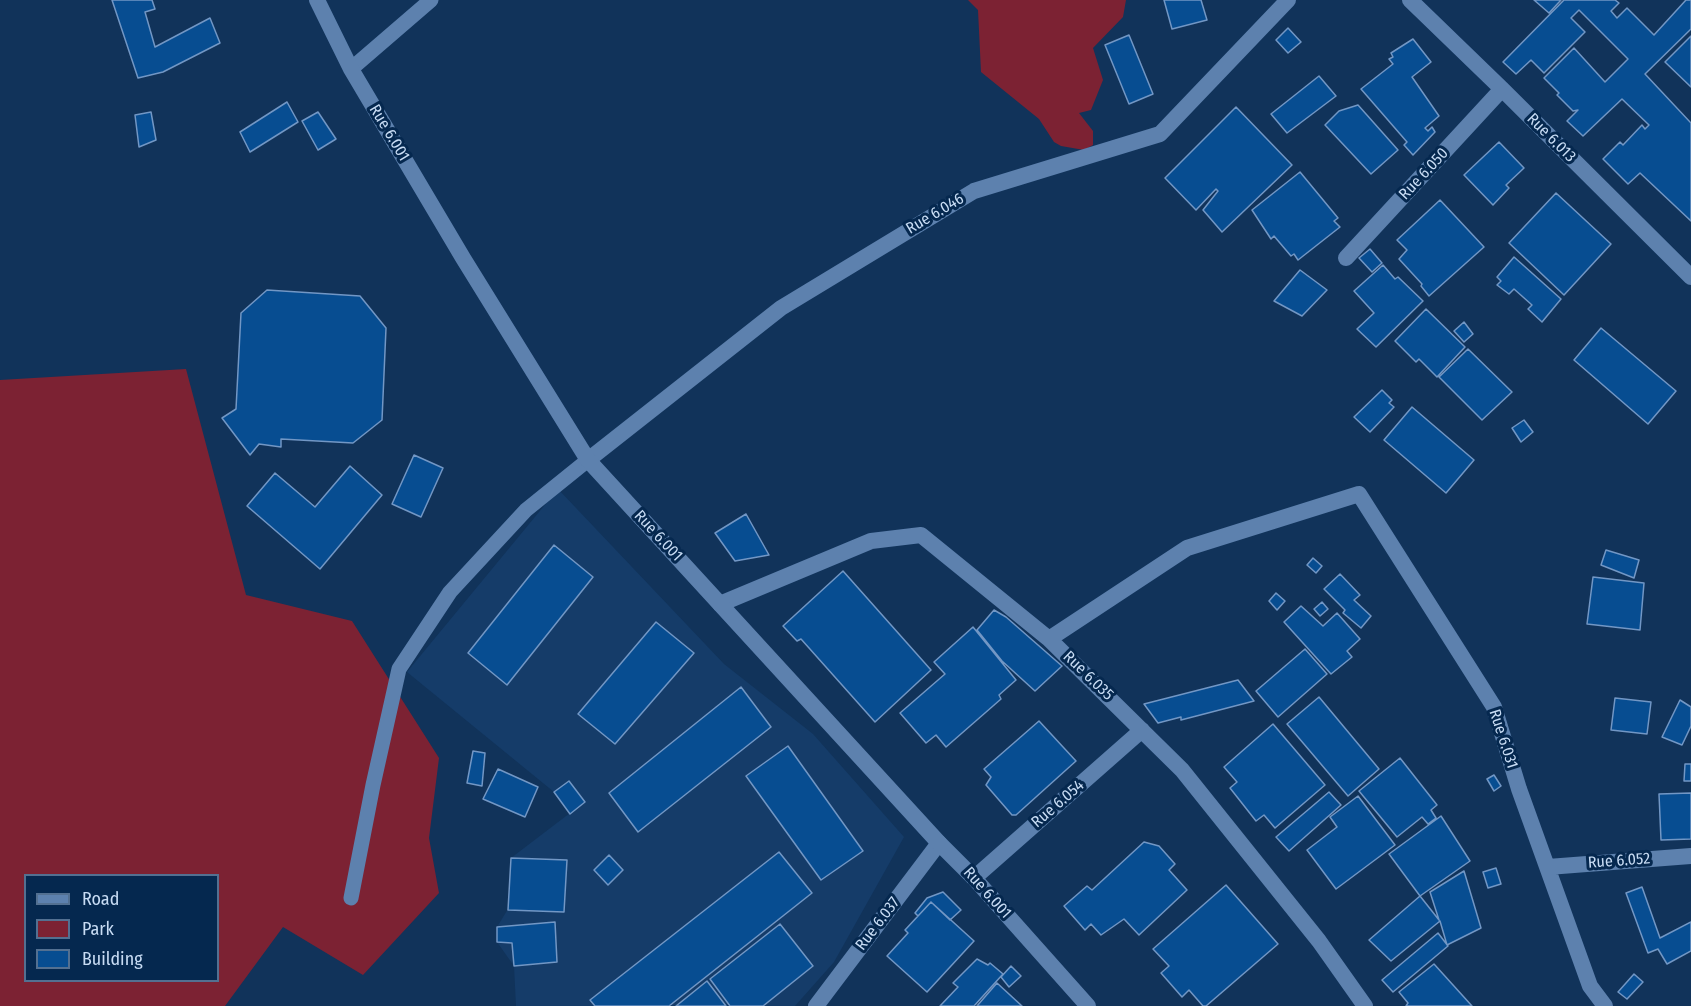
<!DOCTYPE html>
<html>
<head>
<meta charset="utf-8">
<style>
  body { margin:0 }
  #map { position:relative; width:1691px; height:1006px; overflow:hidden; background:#11335a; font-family:"Fira Sans Condensed",sans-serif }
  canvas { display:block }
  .legend { position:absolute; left:24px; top:874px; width:195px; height:108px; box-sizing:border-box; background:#05284f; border:2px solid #537091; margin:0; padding:8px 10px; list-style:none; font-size:18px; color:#c8dcf4 }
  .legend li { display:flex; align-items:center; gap:12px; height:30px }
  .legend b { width:30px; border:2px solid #537091 }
</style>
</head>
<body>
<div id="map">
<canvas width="1691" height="1006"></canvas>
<ul class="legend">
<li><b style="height:8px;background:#5d81ae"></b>Road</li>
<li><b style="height:16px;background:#7c2233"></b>Park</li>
<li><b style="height:16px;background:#074d91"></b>Building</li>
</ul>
</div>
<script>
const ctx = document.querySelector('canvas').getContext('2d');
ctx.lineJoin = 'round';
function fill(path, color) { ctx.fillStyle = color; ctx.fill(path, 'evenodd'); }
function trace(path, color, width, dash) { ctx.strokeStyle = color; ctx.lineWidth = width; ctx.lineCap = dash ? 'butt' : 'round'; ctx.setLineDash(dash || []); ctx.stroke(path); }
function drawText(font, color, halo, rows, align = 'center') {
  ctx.font = font + ' "Fira Sans Condensed",sans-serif'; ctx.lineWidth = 6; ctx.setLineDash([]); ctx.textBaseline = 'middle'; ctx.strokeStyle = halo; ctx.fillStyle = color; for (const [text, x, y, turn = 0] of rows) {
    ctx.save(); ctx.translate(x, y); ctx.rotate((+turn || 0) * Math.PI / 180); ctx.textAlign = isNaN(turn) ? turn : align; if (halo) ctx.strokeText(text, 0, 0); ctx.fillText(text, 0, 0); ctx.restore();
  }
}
fill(new Path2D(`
  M 558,489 L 724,664 L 813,734 L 904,837 L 834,962 L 795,1006 L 516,1006 L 514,966 L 497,942 L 497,927 L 508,909 L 511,858 L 570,813 L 554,792 L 407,672 Z`), '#153c69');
fill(new Path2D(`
  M 968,0 L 1126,0 L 1123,17 L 1093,48 L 1103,80 L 1091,110 L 1079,113 L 1093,131 L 1093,145 L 1084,150 L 1061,146 L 1054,142 L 1039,119 L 981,72 L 978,10 Z
  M 186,369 L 246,595 L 352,621 L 439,758 L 429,838 L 439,893 L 363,975 L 283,927 L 225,1006 L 0,1006 L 0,380 ZM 26,876 L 218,876 L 218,980 L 26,980 Z`), '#7c2233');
const building = new Path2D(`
  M 112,0 L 152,0 L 155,9 L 145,12 L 155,47 L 210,18 L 220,43 L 163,72 L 138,78 Z
  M 1164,0 L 1201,0 L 1207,20 L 1172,29 Z
  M 1534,0 L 1561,0 L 1549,13 Z
  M 1564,0 L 1615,0 L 1619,3 L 1611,11 L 1617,18 L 1627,8 L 1654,35 L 1686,0 L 1691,0 L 1691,29 L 1645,74 L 1691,123 L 1691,221 L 1640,173 L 1628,184 L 1603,159 L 1620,142 L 1623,145 L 1642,125 L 1645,129 L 1649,125 L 1622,99 L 1583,136 L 1567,121 L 1578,110 L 1573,111 L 1557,95 L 1559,93 L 1544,78 L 1574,48 L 1605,82 L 1628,59 L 1579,10 L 1571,18 L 1585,32 L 1544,73 L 1531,60 L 1516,74 L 1503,62 Z
  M 1288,28 L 1301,42 L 1288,53 L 1276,40 Z
  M 1129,35 L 1153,94 L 1129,104 L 1105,45 Z
  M 1691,36 L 1691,87 L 1665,62 Z
  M 1413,39 L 1431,62 L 1412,77 L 1439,116 L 1425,128 L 1428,131 L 1432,127 L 1435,132 L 1413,155 L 1404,145 L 1407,142 L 1361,89 L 1393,64 L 1389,59 L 1393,57 L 1391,53 Z
  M 1319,76 L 1336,96 L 1287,133 L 1271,114 Z
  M 287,102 L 298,122 L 250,152 L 240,132 Z
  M 1358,105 L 1398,150 L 1371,174 L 1325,125 L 1339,111 Z
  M 1236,107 L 1292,165 L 1222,232 L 1203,210 L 1218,191 L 1216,189 L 1196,210 L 1165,178 Z
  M 151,112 L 156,140 L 139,147 L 135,115 Z
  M 318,112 L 336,139 L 318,150 L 302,121 Z
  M 1499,142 L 1524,168 L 1506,185 L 1509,188 L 1493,205 L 1464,175 Z
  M 1300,172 L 1338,218 L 1334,221 L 1340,227 L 1298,260 L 1294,254 L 1291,256 L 1274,236 L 1271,239 L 1252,210 Z
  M 1556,193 L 1611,244 L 1564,295 L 1509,243 Z
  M 1440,200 L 1484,247 L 1429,296 L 1421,286 L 1422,284 L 1399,259 L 1407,250 L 1397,240 Z
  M 1370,249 L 1382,263 L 1372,272 L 1359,258 Z
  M 1514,257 L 1561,299 L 1542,322 L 1528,309 L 1532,305 L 1514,289 L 1509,294 L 1497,285 L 1501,281 L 1497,277 Z
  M 1383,265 L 1395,279 L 1398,277 L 1423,301 L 1376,347 L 1357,329 L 1374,313 L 1354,291 Z
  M 1300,270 L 1327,290 L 1302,316 L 1274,301 Z
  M 267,290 L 360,296 L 386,328 L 382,420 L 353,443 L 281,439 L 281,447 L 259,444 L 250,455 L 222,418 L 236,409 L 241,313 Z
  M 1426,309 L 1465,347 L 1437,377 L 1419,359 L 1416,362 L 1395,341 Z
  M 1464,322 L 1473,334 L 1464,342 L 1454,331 Z
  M 1601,328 L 1676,391 L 1648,424 L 1574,360 Z
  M 1468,349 L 1512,392 L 1482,420 L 1439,377 Z
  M 1382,390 L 1392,400 L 1389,403 L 1394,407 L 1370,432 L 1354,417 Z
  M 1412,407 L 1474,460 L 1446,493 L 1384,440 Z
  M 1524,420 L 1533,432 L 1521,442 L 1512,428 Z
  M 414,455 L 443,468 L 421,517 L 392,504 Z
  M 350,466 L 382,495 L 320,569 L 247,506 L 275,473 L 315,507 Z
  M 746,514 L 769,555 L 735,561 L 715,533 Z
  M 554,545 L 593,577 L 507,685 L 468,653 Z
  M 1606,550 L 1639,560 L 1634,578 L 1601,565 Z
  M 1313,558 L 1322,566 L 1316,573 L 1307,565 Z
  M 843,571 L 931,670 L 875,722 L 801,639 L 797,641 L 783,626 Z
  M 1340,574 L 1360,595 L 1354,600 L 1371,616 L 1361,628 L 1343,613 L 1345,610 L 1324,589 Z
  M 1593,577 L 1644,583 L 1640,630 L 1587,624 Z
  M 1276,593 L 1285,601 L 1277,610 L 1269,601 Z
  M 1322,602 L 1328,609 L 1320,616 L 1314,609 Z
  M 1301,606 L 1323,626 L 1337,613 L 1360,639 L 1347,651 L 1352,657 L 1331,674 L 1284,622 Z
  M 994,610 L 1006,617 L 1062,666 L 1035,691 L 1002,661 L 977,630 Z
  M 656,622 L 694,653 L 615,744 L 578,714 Z
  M 973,627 L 1016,680 L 999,695 L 1001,699 L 946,747 L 936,735 L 926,743 L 900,713 L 945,674 L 934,662 Z
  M 1305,649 L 1327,674 L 1278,717 L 1256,691 Z
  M 1238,680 L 1254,701 L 1181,720 L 1181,717 L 1158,723 L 1144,704 Z
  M 741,687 L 771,727 L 638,832 L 609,793 Z
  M 1319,697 L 1379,769 L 1348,796 L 1287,724 Z
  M 1615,698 L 1651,702 L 1647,734 L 1611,730 Z
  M 1680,700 L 1691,707 L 1691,726 L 1682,745 L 1662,737 Z
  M 1039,721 L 1076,761 L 1016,815 L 1012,815 L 986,785 L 991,777 L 984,769 Z
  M 1273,724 L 1325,785 L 1275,828 L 1264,815 L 1256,821 L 1230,788 L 1237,782 L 1224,767 Z
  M 788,746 L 863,851 L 821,880 L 746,776 Z
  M 473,751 L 485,753 L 482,786 L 467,783 Z
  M 1400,758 L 1437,805 L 1431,810 L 1436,818 L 1428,824 L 1422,817 L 1397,837 L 1359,791 Z
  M 1685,764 L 1691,764 L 1691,781 L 1684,781 Z
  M 498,769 L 538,787 L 525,817 L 483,799 Z
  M 1494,775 L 1501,786 L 1494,791 L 1487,779 Z
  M 569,781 L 585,802 L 570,814 L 554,792 Z
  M 1329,792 L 1341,805 L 1289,851 L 1276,837 Z
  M 1691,793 L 1691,839 L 1661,840 L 1659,794 Z
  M 1358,796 L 1395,845 L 1336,889 L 1307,850 L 1337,827 L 1330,817 Z
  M 1441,816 L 1470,861 L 1420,896 L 1389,854 Z
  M 1144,842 L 1159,846 L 1175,864 L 1169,870 L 1187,890 L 1139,935 L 1124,919 L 1101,935 L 1091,924 L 1085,930 L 1064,906 L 1087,886 L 1092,890 Z
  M 779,852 L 812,893 L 669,1006 L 595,1006 L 590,1000 Z
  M 609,855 L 623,870 L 608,885 L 594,870 Z
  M 511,858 L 567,860 L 564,912 L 508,910 Z
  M 1496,868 L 1501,884 L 1488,888 L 1483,872 Z
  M 1464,871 L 1481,928 L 1447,945 L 1440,921 L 1391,961 L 1369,940 L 1420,896 L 1439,920 L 1430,892 Z
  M 1226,885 L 1278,944 L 1206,1006 L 1203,1006 L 1189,990 L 1182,997 L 1161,973 L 1169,966 L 1153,949 Z
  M 1642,887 L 1660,938 L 1691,922 L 1691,951 L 1667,964 L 1658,949 L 1648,953 L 1626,893 Z
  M 943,892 L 961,910 L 950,920 L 931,902 L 918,916 L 915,913 L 927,898 Z
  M 931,902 L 974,941 L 927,992 L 887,956 L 908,933 L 905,930 Z
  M 555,922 L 557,962 L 514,966 L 512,943 L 497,942 L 497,927 Z
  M 780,924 L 813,966 L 763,1006 L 730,1006 L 710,979 Z
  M 1438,933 L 1448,946 L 1393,992 L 1382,980 Z
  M 977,959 L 988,965 L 990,963 L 1003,974 L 974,1006 L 940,1006 L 958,987 L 953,983 Z
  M 1434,964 L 1472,1006 L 1406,1006 L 1408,1003 L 1399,992 Z
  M 1011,966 L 1021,976 L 1009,987 L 1001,977 Z
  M 1634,974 L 1643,982 L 1627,999 L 1618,992 Z
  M 707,981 L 726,1006 L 676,1006 Z
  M 997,983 L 1022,1006 L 977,1006 Z`);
fill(building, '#074d91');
trace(building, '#7297c5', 1.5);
trace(new Path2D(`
  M 351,69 L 431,0
  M 351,898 L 373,785 L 399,669 L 450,592 L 526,510 L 588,460`), '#5d81ae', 15);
trace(new Path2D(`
  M 1410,0 L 1502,89 L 1691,277
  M 1346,258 L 1502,89
  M 588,460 L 781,308 L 974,191 L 1160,134 L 1288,0
  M 720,604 L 871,541 L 921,535 L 1049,639 L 1182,770 L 1319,941 L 1365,1006
  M 1049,639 L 1187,548 L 1359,494 L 1494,707 L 1519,789 L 1590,986 L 1605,1006
  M 1548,867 L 1691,856
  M 974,878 L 1142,730
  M 816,1006 L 939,843`), '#5d81ae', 16);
trace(new Path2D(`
  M 317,0 L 351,69 L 463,258 L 588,460 L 939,843 L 974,878 L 1088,1006`), '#5d81ae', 16);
drawText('16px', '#c8dcf4', '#05284f', [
  ["Rue 6.001",389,133,59],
  ["Rue 6.013",1551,138,45],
  ["Rue 6.050",1424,174,-47],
  ["Rue 6.046",935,214,-31],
  ["Rue 6.001",658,536,47],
  ["Rue 6.035",1088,676,44],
  ["Rue 6.031",1503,739,72],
  ["Rue 6.054",1058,804,-41],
  ["Rue 6.052",1619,861,-4],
  ["Rue 6.001",987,893,48],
  ["Rue 6.037",878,924,-53]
]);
</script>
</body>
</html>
